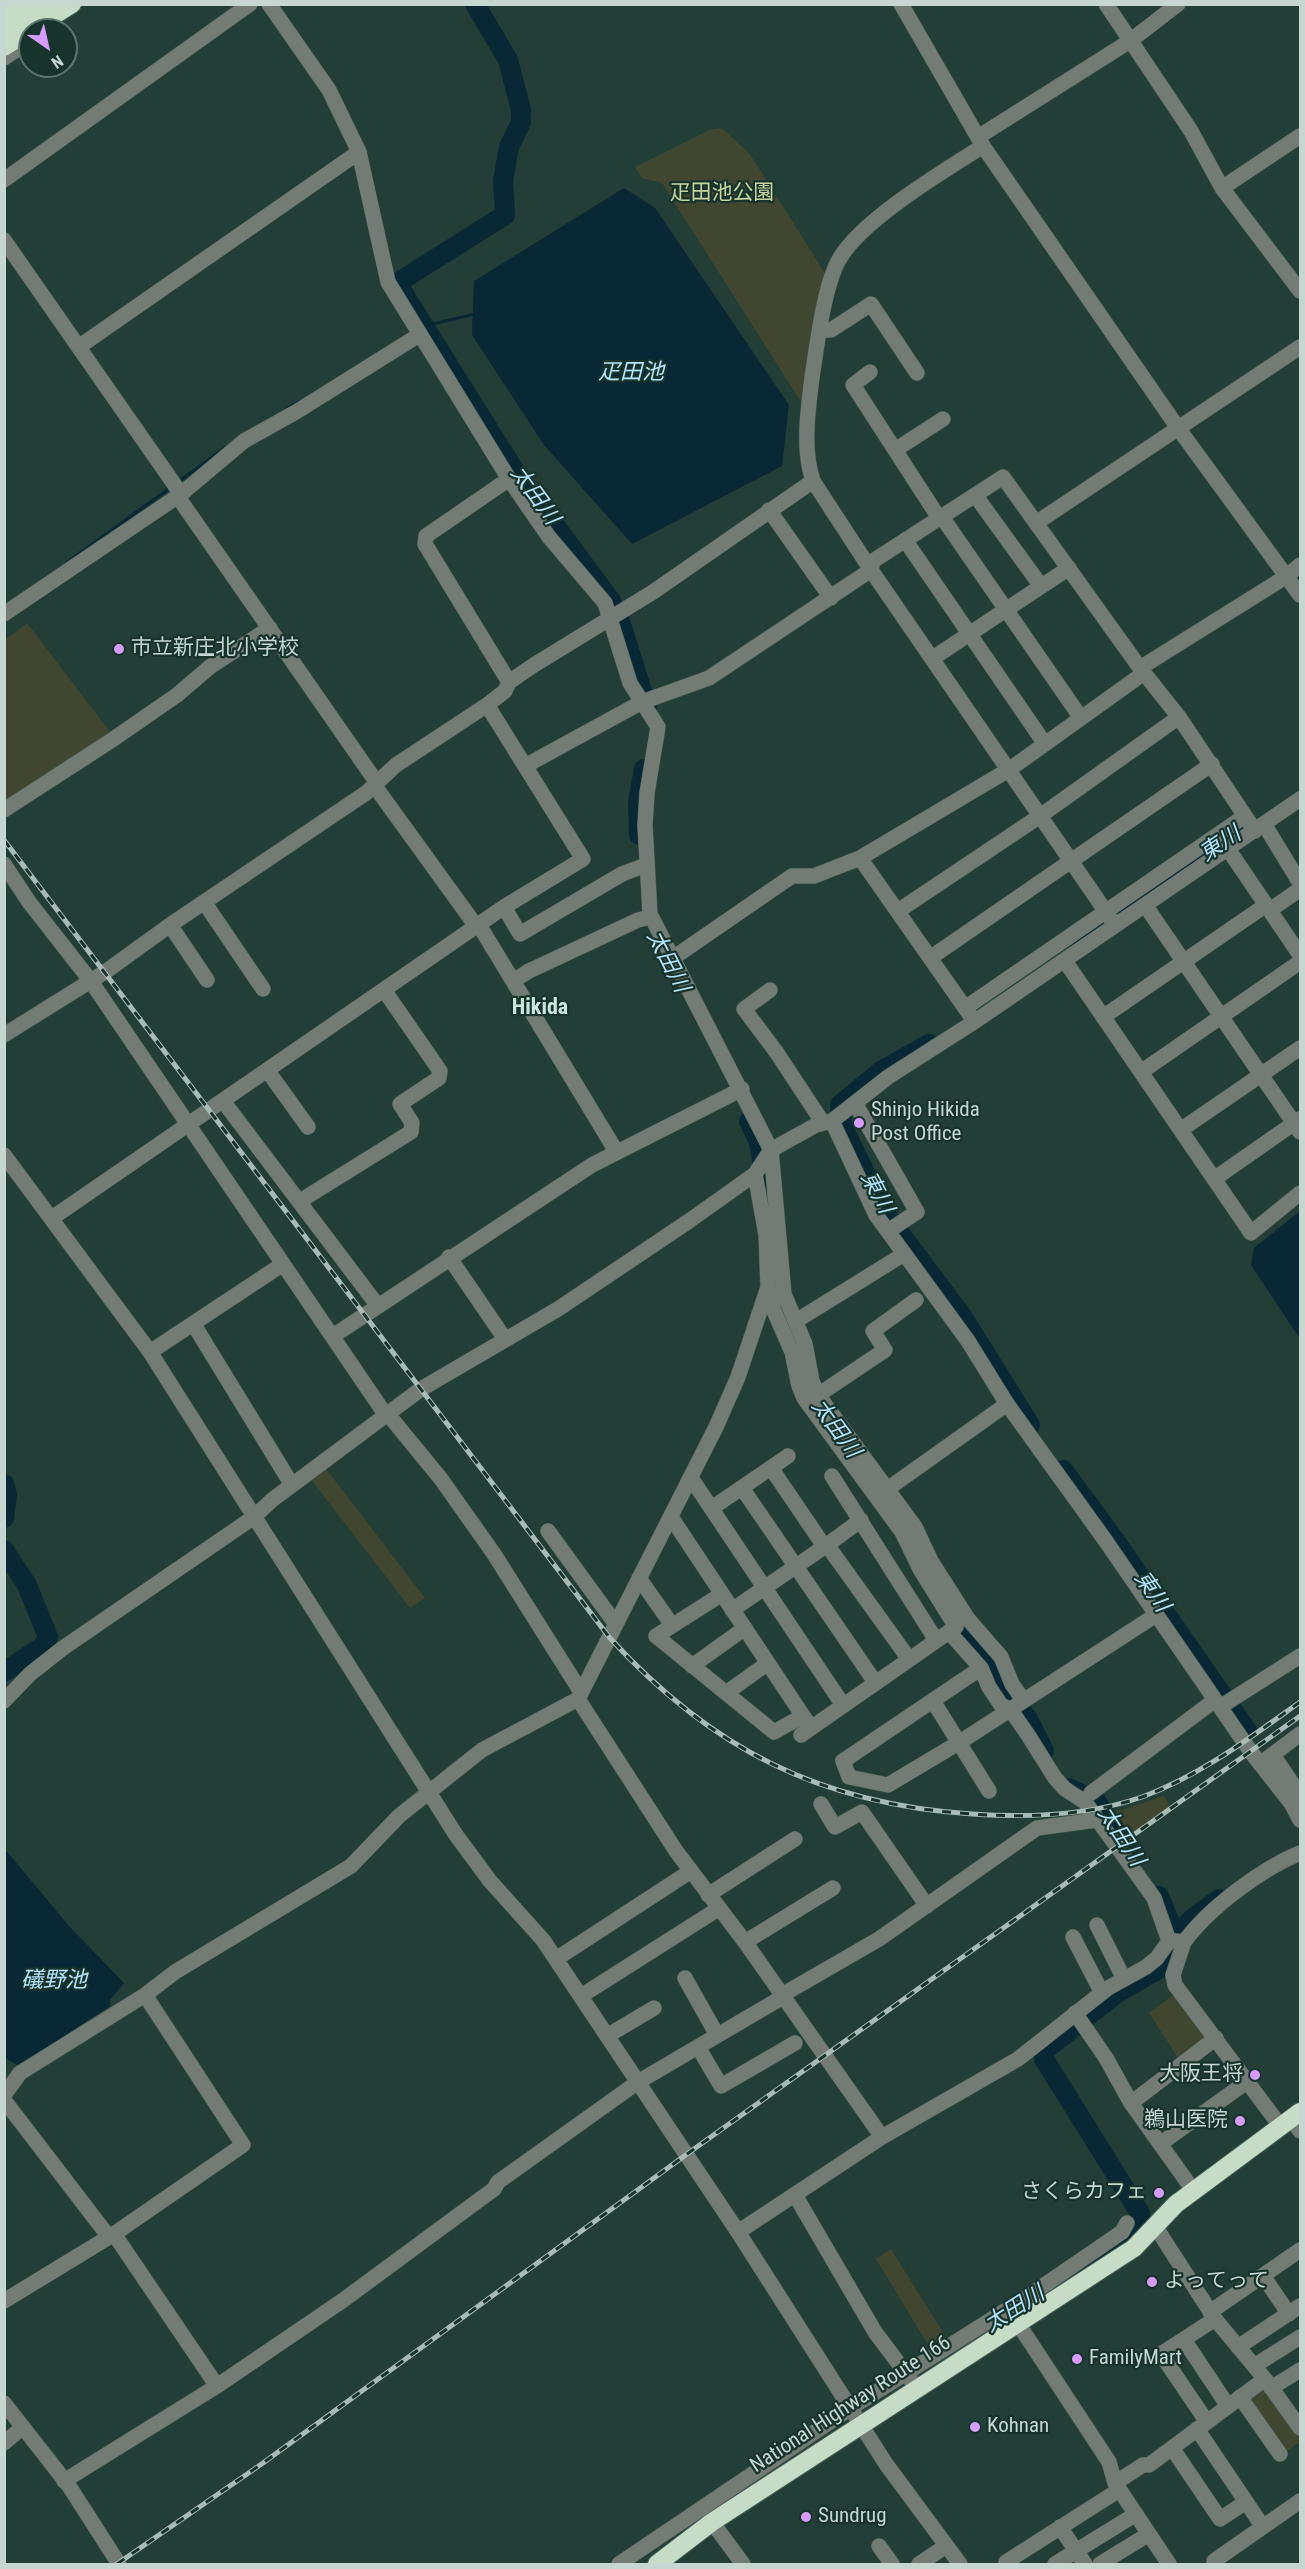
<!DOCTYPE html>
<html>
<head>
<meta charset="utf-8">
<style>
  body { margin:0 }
  #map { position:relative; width:1305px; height:2569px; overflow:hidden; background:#223e36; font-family:"Roboto Condensed",sans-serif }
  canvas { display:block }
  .frame { position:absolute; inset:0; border:6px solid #c6d6d1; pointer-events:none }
  .north { position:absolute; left:18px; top:18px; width:60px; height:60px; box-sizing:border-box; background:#18332c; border:2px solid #5e746e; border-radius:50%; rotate:146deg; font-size:16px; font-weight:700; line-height:24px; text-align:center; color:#c6d6d1 }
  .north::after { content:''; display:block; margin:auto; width:21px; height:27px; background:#d59cfb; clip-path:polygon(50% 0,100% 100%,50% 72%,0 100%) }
</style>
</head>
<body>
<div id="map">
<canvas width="1305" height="2569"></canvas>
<div class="frame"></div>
<div class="north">N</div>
</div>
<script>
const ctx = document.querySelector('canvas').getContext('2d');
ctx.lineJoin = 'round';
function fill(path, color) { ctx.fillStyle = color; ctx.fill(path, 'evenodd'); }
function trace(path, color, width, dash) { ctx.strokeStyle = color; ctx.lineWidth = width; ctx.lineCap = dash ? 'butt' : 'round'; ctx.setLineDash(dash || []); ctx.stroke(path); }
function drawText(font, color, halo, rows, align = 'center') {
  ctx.font = font + ' "Roboto Condensed","Noto Sans JP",sans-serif'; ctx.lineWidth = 4.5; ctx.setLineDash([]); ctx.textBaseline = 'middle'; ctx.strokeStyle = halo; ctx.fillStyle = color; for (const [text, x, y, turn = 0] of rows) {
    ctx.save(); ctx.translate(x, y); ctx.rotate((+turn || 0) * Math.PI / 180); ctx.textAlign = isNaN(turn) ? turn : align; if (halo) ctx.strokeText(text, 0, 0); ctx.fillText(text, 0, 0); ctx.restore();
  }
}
fill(new Path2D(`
  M 722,128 L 750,154 L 828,278 L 803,405 L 662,183 L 642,178 L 635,167 L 711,129 Z
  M 27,623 L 111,733 L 5,805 L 5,640 Z
  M 324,1466 L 425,1598 L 410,1608 L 310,1478 Z
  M 1164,1796 L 1170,1807 L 1123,1840 L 1112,1813 Z
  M 1176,1993 L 1211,2038 L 1180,2061 L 1149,2013 Z
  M 891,2249 L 949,2342 L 933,2353 L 876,2259 Z
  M 1264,2383 L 1300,2432 L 1300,2447 L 1298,2443 L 1283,2454 L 1246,2397 Z`), '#404630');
fill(new Path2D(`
  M 624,188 L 655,208 L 789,405 L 782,466 L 632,544 L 544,445 L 472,335 L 474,281 Z
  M 1300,1211 L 1300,1339 L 1251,1265 L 1254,1248 Z
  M 4,1848 L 69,1926 L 124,1983 L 110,2000 L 110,2006 L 19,2066 L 5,2058 Z`), '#082835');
trace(new Path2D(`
  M 420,327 L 475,314
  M 287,408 L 300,401
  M 178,482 L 226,447
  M 66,563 L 170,488`), '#082835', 3);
trace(new Path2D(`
  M 475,4 L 508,60 L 521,110 L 521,122 L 509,147 L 503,181 L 505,215 L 397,283 L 516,473 L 611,601 L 620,621 L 647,707
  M 639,835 L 638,802 L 644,769
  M 1082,939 L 1244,829
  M 929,1044 L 881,1071 L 840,1105 L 842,1125 L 884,1212 L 962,1316 L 1030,1425
  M 749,1121 L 759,1142 L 769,1205
  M 775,1279 L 781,1308 L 804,1368
  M 1063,1470 L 1109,1532 L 1247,1731
  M 4,1484 L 7,1495 L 4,1518
  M 4,1550 L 27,1585 L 48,1637 L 43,1646 L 4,1672
  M 959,1618 L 1001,1672 L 1010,1698 L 1028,1719 L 1044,1751
  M 1069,1788 L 1096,1801 L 1128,1849
  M 1176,1937 L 1192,1919 L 1219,1899
  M 1049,2290 L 1117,2247 L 1140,2226 L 1140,2213 L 1044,2059 L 1044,2051 L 1117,1993 L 1164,1966 L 1173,1954 L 1176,1937 L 1159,1896`), '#082835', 20);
const minor = new Path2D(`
  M 269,4 L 329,90 L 359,152 L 388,282 L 509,479 L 549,537 L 605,603 L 630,683 L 658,727 L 647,793 L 645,825 L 650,914 L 771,1150 L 784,1294 L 805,1344 L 812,1381 L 818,1395 L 915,1527 L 931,1561 L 968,1619 L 1001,1657 L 1012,1684 L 1023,1700
  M 901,4 L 983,146 L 1178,428 L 1300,595
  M 1106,4 L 1191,131 L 1222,188 L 1300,291
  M 4,58 L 30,41
  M 978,137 L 1130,41 L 1178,4
  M 4,180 L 250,4
  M 1222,188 L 1300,136
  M 4,240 L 181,494
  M 820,330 L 831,330 L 871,304 L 917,373
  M 80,346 L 359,152
  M 870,372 L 853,385 L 939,518
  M 895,450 L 943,419
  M 975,495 L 1041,586
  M 178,497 L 377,783
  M 769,510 L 831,598
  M 942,517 L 1081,718
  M 1036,523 L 1300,347
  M 905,540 L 1045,744
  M 4,614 L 181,494 L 244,441 L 296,412 L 419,335
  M 933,658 L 1069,568
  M 1140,668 L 1287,576 L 1300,565
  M 509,682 L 425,544 L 426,536 L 509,479
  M 525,766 L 642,702 L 709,678 L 871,570 L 813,481 C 802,448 808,412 812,377 C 817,346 824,284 840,258 C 863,219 944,171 983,146
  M 374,785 L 476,926
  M 4,810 L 112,740 L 177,695 L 211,666 L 270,628
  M 1264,824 L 1300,883
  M 1228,849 L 1300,955
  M 860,858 L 970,1015
  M 4,864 L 29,902 L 90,980 L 385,1414
  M 204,902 L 263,989
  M 1145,905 L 1300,1132
  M 504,907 L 520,934 L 622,874 L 646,865
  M 1270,910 L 1296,892
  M 898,911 L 1040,816 L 1179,717
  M 170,925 L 207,980
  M 479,925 L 616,1151
  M 1115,925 L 871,570 L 873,561 L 1003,477 L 1140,668 L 1179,717 L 1255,831
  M 673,958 L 792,876 L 814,876 L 860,858 L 1010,769 L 1144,673
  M 930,958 L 1212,764
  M 1065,961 L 1251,1233 L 1300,1193
  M 513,981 L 529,971 L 638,920 L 651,917
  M 770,990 L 744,1009 L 777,1053 L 823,1123
  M 965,1008 L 1245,816
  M 1103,1017 L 1266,905
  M 4,1035 L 105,972 L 170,925 L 366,793 L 396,765 L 487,705 L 505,691 L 509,682 L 534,665 L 653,592 L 813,481
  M 267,1070 L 308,1127
  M 1141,1072 L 1300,962
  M 223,1101 L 378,1306
  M 855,1103 L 917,1212 L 888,1231
  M 832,1121 L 876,1215 L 968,1341 L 1007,1404 L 1105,1540 L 1251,1752 L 1291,1803 L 1300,1820
  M 1182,1129 L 1300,1048
  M 4,1155 L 150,1352 L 456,1835 L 490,1881 L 543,1940 L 738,2232 L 886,2464 L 960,2564
  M 755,1174 L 766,1235 L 768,1287 L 774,1311 L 792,1352 L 799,1386 L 804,1398 L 902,1532 L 920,1569 L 956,1627 L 801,1735
  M 1214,1179 L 1300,1119
  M 300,1201 L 411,1132 L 412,1123 L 400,1104 L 439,1078 L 440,1071 L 384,990
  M 52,1218 L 504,907 L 583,859 L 487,705
  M 449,1257 L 505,1339
  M 796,1321 L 904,1254
  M 194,1325 L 292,1485
  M 333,1336 L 592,1165 L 742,1089
  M 150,1352 L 283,1264
  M 818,1395 L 885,1350 L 873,1331 L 916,1300
  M 387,1413 L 441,1479 L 494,1554 L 581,1692
  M 771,1468 L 824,1546
  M 832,1476 L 936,1640
  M 691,1478 L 843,1705
  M 742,1488 L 875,1682
  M 879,1495 L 1007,1404
  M 712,1508 L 788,1456
  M 671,1517 L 807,1722
  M 548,1531 L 615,1623
  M 827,1545 L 861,1520
  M 639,1578 L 672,1625
  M 722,1594 L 656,1636 L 774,1732 L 803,1716
  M 732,1610 L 827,1545 L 909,1659
  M 949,1632 L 981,1668 L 989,1687 L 1001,1705 L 1010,1709 L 1028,1735 L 1055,1778 L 1065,1789 L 1085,1802 L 1154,1898 L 1169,1941
  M 692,1666 L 745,1628
  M 981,1668 L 843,1761 L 849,1777 L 888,1785 L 960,1742 L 1156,1615
  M 726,1693 L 768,1663
  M 578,1699 L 676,1851 L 745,1942 L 882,2137
  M 4,1701 L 30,1674 L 63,1648 L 254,1517 L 272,1500 L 421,1389 L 558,1309 L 689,1221 L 755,1174 L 771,1150 L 816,1125 L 832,1121 L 888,1077 L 974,1022 L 1300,799
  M 933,1701 L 989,1791
  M 1220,1707 L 1300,1656
  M 1273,1755 L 1300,1795
  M 1260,1764 L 1300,1734
  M 1091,1793 L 1215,1700
  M 821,1804 L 835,1827 L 862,1812 L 927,1906
  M 708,1895 L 795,1839
  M 1097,1925 L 1124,1979
  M 1073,1937 L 1102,1993
  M 1175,1941 L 1184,1942 C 1209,1908 1261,1869 1300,1853
  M 745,1942 L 833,1888
  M 1184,1942 L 1173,1975 L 1175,1985 L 1281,2127
  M 556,1959 L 691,1871
  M 685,1978 L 717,2035
  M 581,1996 L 718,1909
  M 1075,2013 L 1106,2058 L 1131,2103 L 1193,2190
  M 607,2036 L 654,2008
  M 698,2047 L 721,2086 L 795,2043
  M 4,2095 L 20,2073 L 145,1995 L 175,1972 L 351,1866 L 399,1816 L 482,1750 L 578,1699 L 716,1427 L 738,1377 L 768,1287
  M 4,2100 L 109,2237
  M 1131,2103 L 1216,2038
  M 1292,2119 L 1300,2131
  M 1160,2144 L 1248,2081
  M 795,2195 L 875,2332 L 911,2380
  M 1155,2226 L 1215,2319 L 1265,2379 L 1300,2428
  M 738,2232 L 882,2137 L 1018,2059 L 1108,1988 L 1146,1967 L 1157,1958 L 1169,1941
  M 114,2234 L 217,2386
  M 1263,2276 L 1289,2314
  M 4,2301 L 114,2234 L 243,2145 L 145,1995
  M 1210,2312 L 1300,2250
  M 1019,2325 L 1109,2462 L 1115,2483 L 1169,2564
  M 1184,2340 L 1228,2406
  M 1238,2347 L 1300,2306
  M 1254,2366 L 1300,2337
  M 1271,2388 L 1300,2370
  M 1240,2397 L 1280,2454
  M 4,2403 L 69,2486 L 119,2564
  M 1207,2422 L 1161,2354 L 1215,2319
  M 1197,2429 L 1263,2527
  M 4,2443 L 23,2427
  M 1172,2448 L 1220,2519 L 1246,2502
  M 64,2481 L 217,2386 L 342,2301 L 494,2189 L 498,2182 L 638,2082 L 776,2001 L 782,1995 L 879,1939 L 1037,1828 L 1097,1820
  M 1115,2483 L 1143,2465 L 1149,2465 L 1265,2379
  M 712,2522 L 743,2564
  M 1060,2527 L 1085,2564
  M 879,2546 L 892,2564
  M 619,2564 L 849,2409 L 1027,2297 L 1122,2232 L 1127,2223
  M 919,2564 L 946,2546
  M 1007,2564 L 1006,2562 L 1119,2490
  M 1055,2564 L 1136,2514
  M 1100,2564 L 1149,2534
  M 1216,2564 L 1214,2561 L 1300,2501`);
const highway = new Path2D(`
  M 4,13 L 17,4
  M 4,31 L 44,4
  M 4,47 L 72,4
  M 657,2564 L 712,2522 L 1134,2248 L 1176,2204 L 1300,2112`);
trace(minor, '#435c55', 16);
trace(highway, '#435c55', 20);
trace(minor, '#737c74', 15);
trace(highway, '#c6dcc7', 18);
const rail = new Path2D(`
  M 4,840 L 609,1637 C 711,1749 820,1804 972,1814 C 1029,1818 1087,1816 1142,1797 C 1200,1776 1251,1737 1300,1702
  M 117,2564 L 263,2463 L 687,2154 L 1300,1716`);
trace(rail, '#a9bbb6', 5);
trace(rail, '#18332c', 3, [9]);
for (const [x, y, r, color] of [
  [119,649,6,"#d59cfb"],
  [859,1123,6,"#d59cfb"],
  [1255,2075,6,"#d59cfb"],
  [1240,2121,6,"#d59cfb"],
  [1159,2193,6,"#d59cfb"],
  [1152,2282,6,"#d59cfb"],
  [1077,2359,6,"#d59cfb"],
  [975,2427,6,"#d59cfb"],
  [806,2517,6,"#d59cfb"]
]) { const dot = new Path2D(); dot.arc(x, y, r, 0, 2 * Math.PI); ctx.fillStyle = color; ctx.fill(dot); trace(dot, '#18332c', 2); }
drawText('21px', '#c6d49e', '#18332c', [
  ["疋田池公園",722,194]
]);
drawText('21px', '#c6d6d1', '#18332c', [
  ["市立新庄北小学校",131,649],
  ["Shinjo Hikida",871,1111],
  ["Post Office",871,1135],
  ["大阪王将",1243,2075,"right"],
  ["鵜山医院",1228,2121,"right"],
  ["さくらカフェ",1147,2193,"right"],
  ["よってって",1164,2282],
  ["FamilyMart",1089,2359],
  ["Kohnan",987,2427],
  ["Sundrug",818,2517]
], 'left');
drawText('21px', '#c6d6d1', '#18332c', [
  ["National Highway Route 166",851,2405,-33]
]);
drawText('italic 22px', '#b4e4fb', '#18332c', [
  ["疋田池",631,373],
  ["太田川",534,496,54],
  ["東川",1221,845,-34],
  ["太田川",667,962,63],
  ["東川",876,1193,62],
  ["太田川",835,1429,54],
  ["東川",1151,1592,55],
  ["太田川",1120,1837,57],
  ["礒野池",54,1981],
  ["太田川",1015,2310,-32]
]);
drawText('bold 22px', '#c8e8de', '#18332c', [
  ["Hikida",540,1008]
]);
</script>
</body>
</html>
